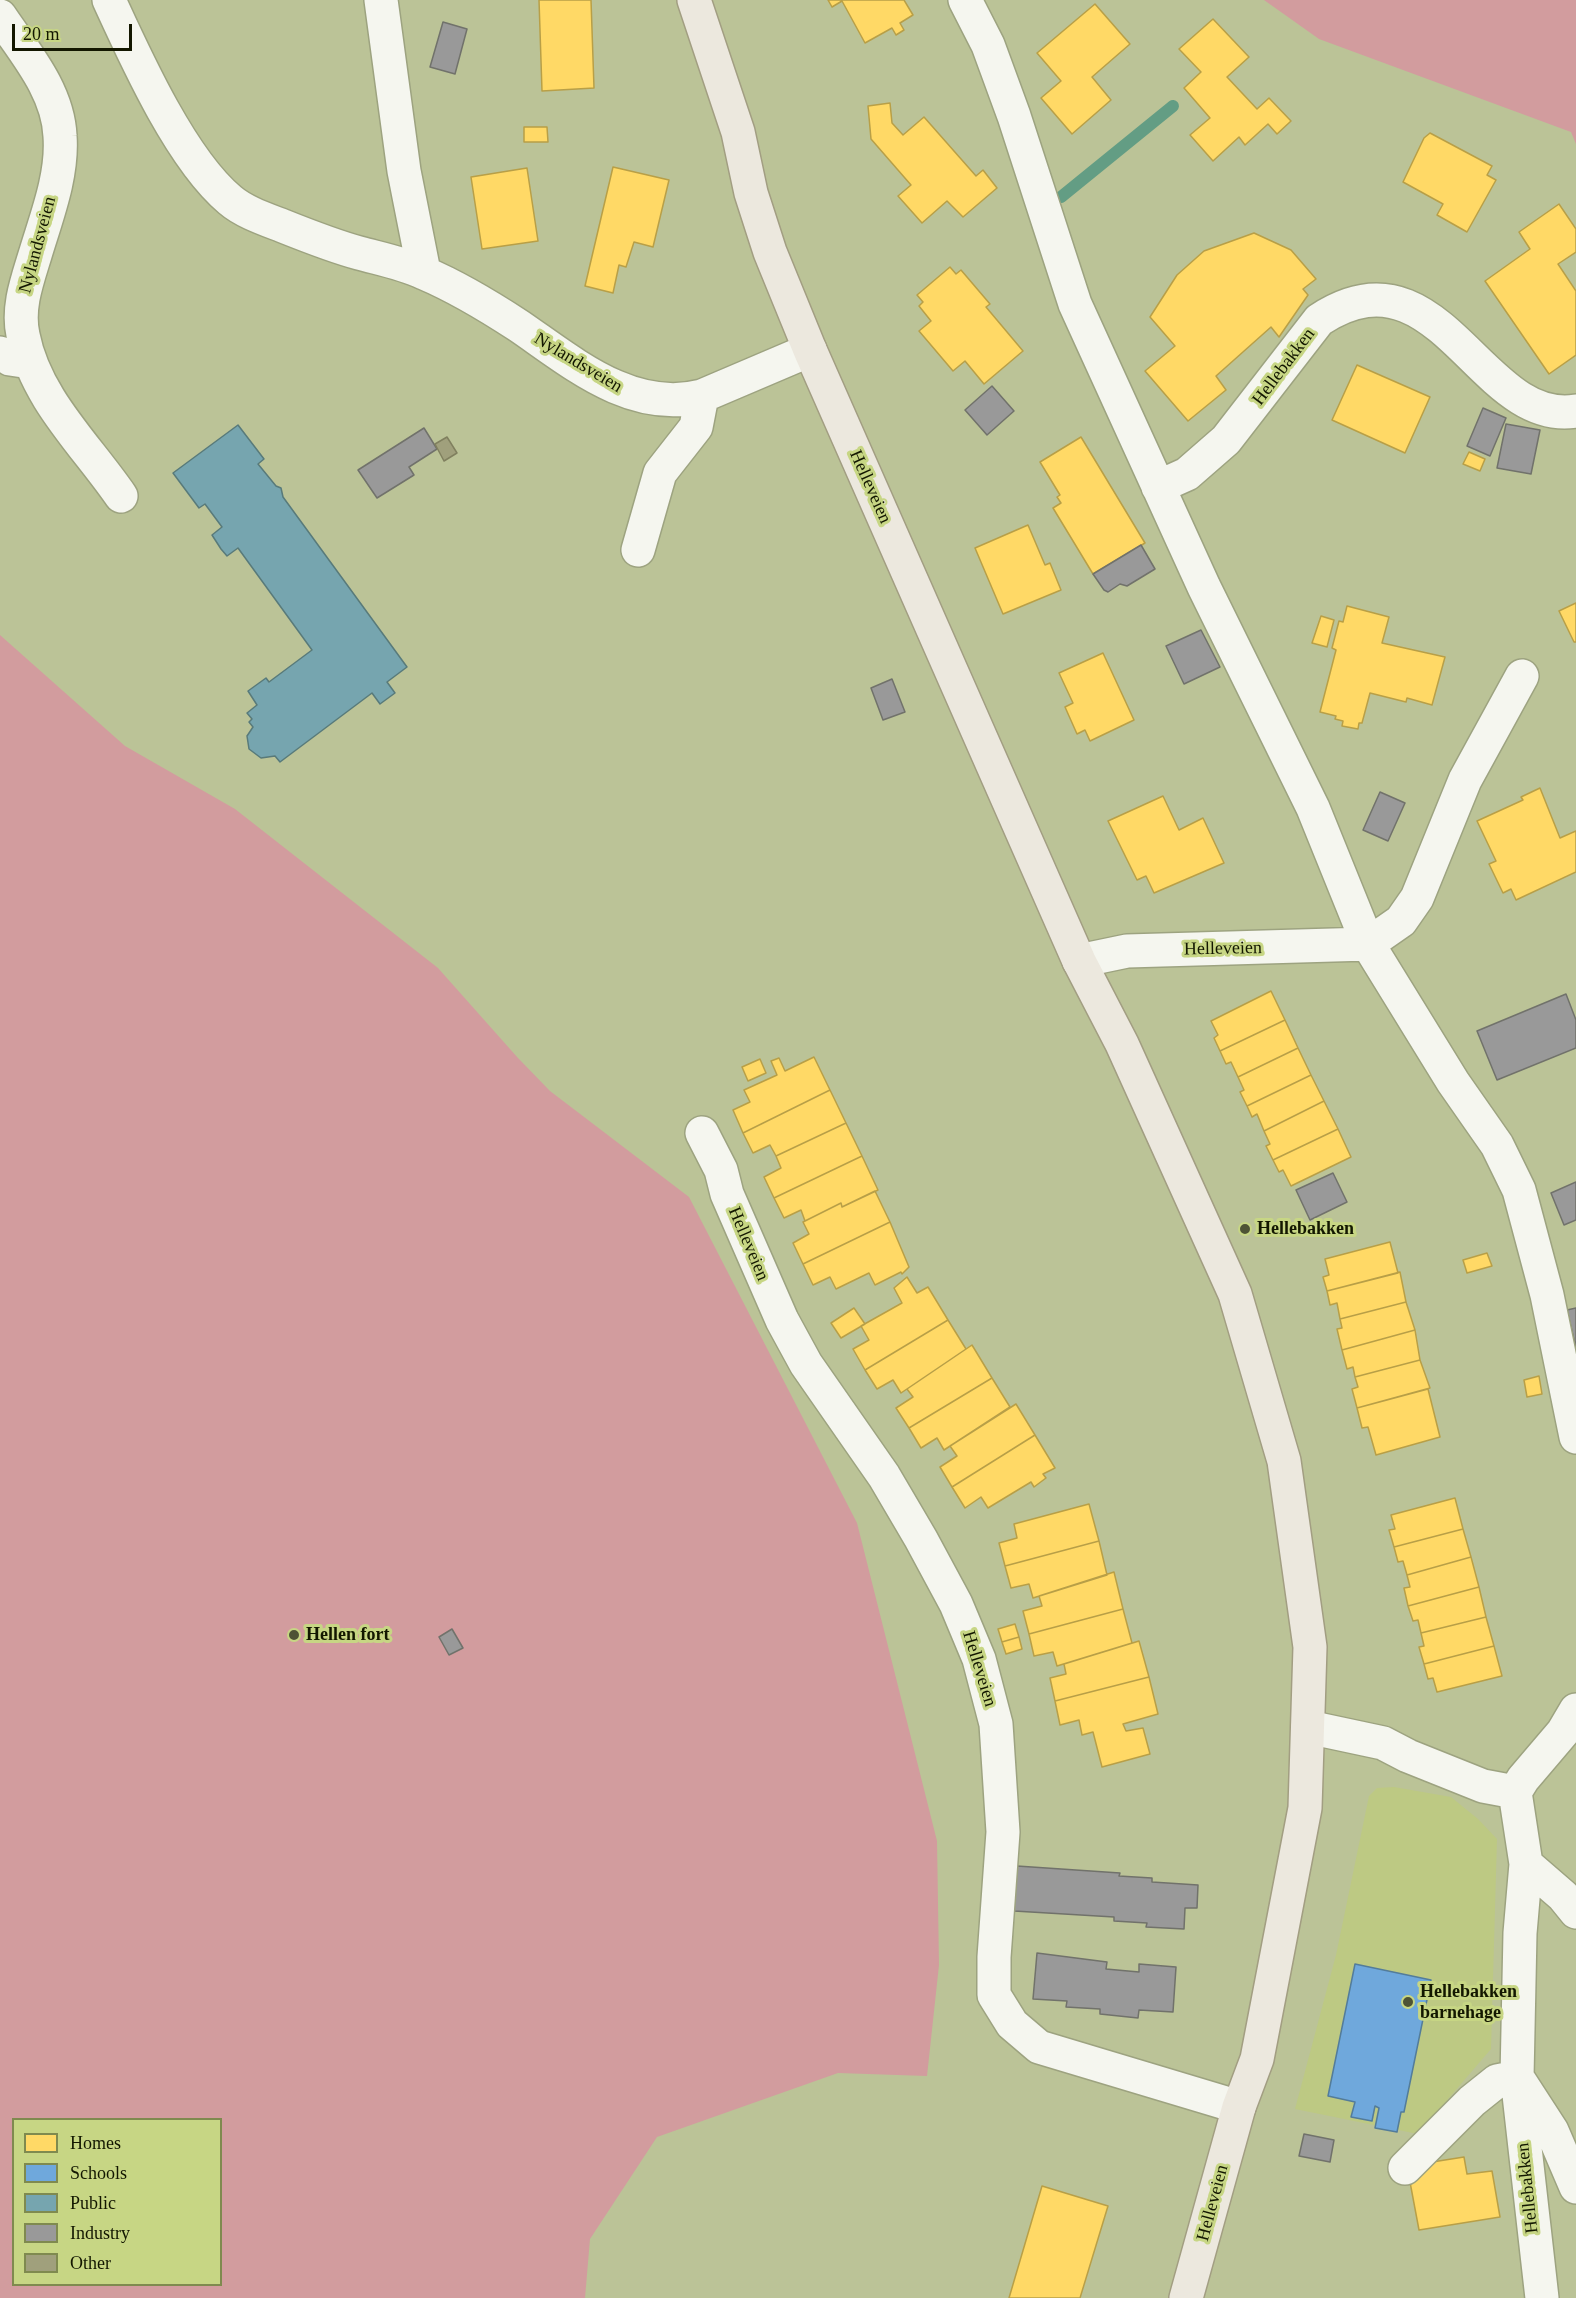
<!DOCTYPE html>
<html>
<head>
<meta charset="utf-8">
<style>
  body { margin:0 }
  #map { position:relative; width:1576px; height:2298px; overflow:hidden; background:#bbc397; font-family:"Times New Roman",serif }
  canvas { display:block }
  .legend { position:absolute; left:12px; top:2118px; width:210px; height:168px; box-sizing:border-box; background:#c7d684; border:2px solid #7f8a4f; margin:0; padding:8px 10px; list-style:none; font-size:18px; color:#131700 }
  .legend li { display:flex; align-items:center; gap:12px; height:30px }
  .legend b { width:30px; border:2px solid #7f8a4f }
  .scale { position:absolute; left:12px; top:24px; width:120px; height:27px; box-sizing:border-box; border:3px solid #131700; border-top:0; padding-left:8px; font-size:18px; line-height:21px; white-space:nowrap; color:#131700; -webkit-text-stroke:4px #c7d684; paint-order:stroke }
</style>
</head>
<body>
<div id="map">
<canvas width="1576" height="2298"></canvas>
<ul class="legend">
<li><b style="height:16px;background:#ffd966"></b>Homes</li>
<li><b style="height:16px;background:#6fa8dc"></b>Schools</li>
<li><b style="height:16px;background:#76a5af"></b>Public</li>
<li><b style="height:16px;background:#999"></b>Industry</li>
<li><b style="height:16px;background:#a0a07c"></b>Other</li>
</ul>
<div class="scale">20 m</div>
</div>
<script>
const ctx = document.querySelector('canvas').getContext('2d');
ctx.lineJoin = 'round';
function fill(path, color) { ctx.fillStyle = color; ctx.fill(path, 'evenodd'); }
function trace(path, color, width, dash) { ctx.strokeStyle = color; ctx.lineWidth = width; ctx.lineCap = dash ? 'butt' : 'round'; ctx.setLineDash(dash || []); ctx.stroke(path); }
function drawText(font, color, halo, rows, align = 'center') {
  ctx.font = font + ' "Times New Roman",serif'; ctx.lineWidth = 6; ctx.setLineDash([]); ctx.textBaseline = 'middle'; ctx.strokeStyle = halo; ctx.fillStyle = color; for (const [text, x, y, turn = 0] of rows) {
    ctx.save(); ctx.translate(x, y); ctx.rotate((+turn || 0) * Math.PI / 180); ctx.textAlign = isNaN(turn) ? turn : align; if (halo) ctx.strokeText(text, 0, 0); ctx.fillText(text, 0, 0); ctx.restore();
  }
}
fill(new Path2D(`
  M 1394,1787 L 1451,1797 L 1478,1819 L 1497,1839 L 1491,2049 L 1418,2134 L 1295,2109 L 1336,1955 L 1369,1796 L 1377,1788 Z`), '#bdc983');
fill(new Path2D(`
  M 1264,0 L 1576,0 L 1576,144 L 1571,132 L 1319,39 Z
  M 0,635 L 125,746 L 235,809 L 438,968 L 518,1058 L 550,1091 L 689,1197 L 857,1523 L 937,1841 L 939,1965 L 927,2076 L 838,2073 L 657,2137 L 590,2239 L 585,2298 L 0,2298 ZM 14,2120 L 220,2120 L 220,2284 L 14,2284 Z`), '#d29c9e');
const homes = new Path2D(`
  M 539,0 L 591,0 L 594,88 L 542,91 Z
  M 828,0 L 904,0 L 913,15 L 900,23 L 904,30 L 896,35 L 892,28 L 865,43 L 842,1 L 832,7 Z
  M 1095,4 L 1130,44 L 1092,77 L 1111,100 L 1072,134 L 1041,98 L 1061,81 L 1037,53 Z
  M 1213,19 L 1249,57 L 1227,77 L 1257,109 L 1269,98 L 1291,121 L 1277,134 L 1268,124 L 1245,145 L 1239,137 L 1213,161 L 1190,135 L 1210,118 L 1184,88 L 1201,72 L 1179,49 Z
  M 890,103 L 892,123 L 903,135 L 924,117 L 976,176 L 983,170 L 997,188 L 963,217 L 947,201 L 922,223 L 898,196 L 911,185 L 871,139 L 868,106 Z
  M 524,127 L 547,127 L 548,142 L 524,142 Z
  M 1430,133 L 1492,166 L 1487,175 L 1496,180 L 1467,232 L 1437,215 L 1443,204 L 1403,182 L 1424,138 Z
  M 613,167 L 669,180 L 653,247 L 634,242 L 626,267 L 619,265 L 613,293 L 585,286 Z
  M 527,168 L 538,241 L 482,249 L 471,177 Z
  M 1559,204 L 1576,229 L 1576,252 L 1558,264 L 1576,291 L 1576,355 L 1549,374 L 1485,281 L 1530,249 L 1519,232 Z
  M 1254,233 L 1291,250 L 1316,279 L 1303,289 L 1308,295 L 1279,337 L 1271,327 L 1216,376 L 1226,390 L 1188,421 L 1145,371 L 1175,346 L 1150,317 L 1177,275 L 1204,251 Z
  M 950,267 L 956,274 L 961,270 L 990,304 L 986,307 L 1023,351 L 984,384 L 965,361 L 953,371 L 919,331 L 931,321 L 919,306 L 923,302 L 917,295 Z
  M 1357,365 L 1430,397 L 1405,453 L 1332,420 Z
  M 1081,437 L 1145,543 L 1093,574 L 1053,508 L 1061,503 L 1057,497 L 1060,495 L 1040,462 Z
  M 1469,452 L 1485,459 L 1480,471 L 1463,464 Z
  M 1028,525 L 1045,565 L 1050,563 L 1061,590 L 1003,614 L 975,548 Z
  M 1576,603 L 1576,642 L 1574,642 L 1559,611 Z
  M 1347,606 L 1389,617 L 1382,643 L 1445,657 L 1432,705 L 1407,698 L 1406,702 L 1370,693 L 1362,723 L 1359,723 L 1358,729 L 1342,726 L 1343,721 L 1335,719 L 1336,716 L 1320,712 L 1336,650 L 1332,648 L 1339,621 L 1343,622 Z
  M 1321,616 L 1334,620 L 1327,647 L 1312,643 Z
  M 1103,653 L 1134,720 L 1090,741 L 1085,730 L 1077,734 L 1065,707 L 1073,703 L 1059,673 Z
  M 1540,788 L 1560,838 L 1576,831 L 1576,872 L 1516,900 L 1511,889 L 1503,893 L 1489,864 L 1496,861 L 1477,821 L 1523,800 L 1521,797 Z
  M 1163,796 L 1179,830 L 1203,818 L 1224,863 L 1154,893 L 1146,876 L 1137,880 L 1108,821 Z
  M 1271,991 L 1285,1020 L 1220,1051 L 1214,1038 L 1218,1035 L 1211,1021 Z
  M 1285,1020 L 1298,1048 L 1238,1077 L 1231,1062 L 1226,1064 L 1220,1051 Z
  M 1298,1048 L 1311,1075 L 1247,1106 L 1240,1092 L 1244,1090 L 1238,1077 Z
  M 814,1057 L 830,1090 L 743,1133 L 733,1110 L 750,1102 L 744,1090 L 777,1075 L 771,1061 L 779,1058 L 785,1071 Z
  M 760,1059 L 766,1073 L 748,1081 L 742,1067 Z
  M 1311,1075 L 1324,1101 L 1264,1131 L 1257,1114 L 1252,1117 L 1247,1106 Z
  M 830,1090 L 846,1123 L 776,1156 L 770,1145 L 753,1153 L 743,1133 Z
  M 1324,1101 L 1338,1129 L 1273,1160 L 1266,1146 L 1270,1144 L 1264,1131 Z
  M 846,1123 L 862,1156 L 774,1198 L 764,1177 L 781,1168 L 776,1156 Z
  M 1338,1129 L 1351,1157 L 1291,1186 L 1283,1170 L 1279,1172 L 1273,1160 Z
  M 862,1156 L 878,1190 L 842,1207 L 841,1203 L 805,1221 L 801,1210 L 784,1218 L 774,1198 Z
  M 875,1191 L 890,1222 L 803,1264 L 793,1243 L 809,1234 L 803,1222 L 841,1203 L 842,1207 Z
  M 890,1222 L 909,1267 L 902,1274 L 901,1272 L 875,1285 L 869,1273 L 836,1289 L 830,1277 L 813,1285 L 803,1264 Z
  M 1390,1242 L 1398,1273 L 1327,1291 L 1323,1277 L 1329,1275 L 1325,1259 Z
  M 1487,1253 L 1492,1266 L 1467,1273 L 1463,1260 Z
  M 1400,1272 L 1406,1302 L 1340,1319 L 1337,1303 L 1330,1305 L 1327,1291 Z
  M 907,1277 L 917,1293 L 928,1287 L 948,1320 L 865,1370 L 853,1349 L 869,1340 L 861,1326 L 902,1303 L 894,1288 Z
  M 1406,1302 L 1415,1330 L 1342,1350 L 1337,1329 L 1342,1328 L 1340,1319 Z
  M 854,1308 L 865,1324 L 841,1338 L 831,1323 Z
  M 948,1320 L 966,1349 L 901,1393 L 893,1380 L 877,1389 L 865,1370 Z
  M 1415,1330 L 1420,1360 L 1355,1377 L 1353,1367 L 1347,1369 L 1342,1350 Z
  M 972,1345 L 992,1378 L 909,1428 L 896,1408 L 913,1397 L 907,1389 Z
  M 1420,1360 L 1430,1388 L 1357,1408 L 1352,1389 L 1358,1387 L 1355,1377 Z
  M 1539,1376 L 1542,1394 L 1527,1397 L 1524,1380 Z
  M 992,1378 L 1010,1407 L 944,1450 L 937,1438 L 921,1448 L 909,1428 Z
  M 1428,1389 L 1440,1437 L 1376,1455 L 1368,1427 L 1362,1428 L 1357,1408 Z
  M 1016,1404 L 1035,1435 L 952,1487 L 940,1467 L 957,1456 L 950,1446 Z
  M 1035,1435 L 1055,1468 L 1043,1474 L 1046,1478 L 1034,1487 L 1031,1482 L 988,1508 L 981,1497 L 965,1508 L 952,1487 Z
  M 1455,1498 L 1463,1529 L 1394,1547 L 1389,1530 L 1395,1529 L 1391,1515 Z
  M 1089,1504 L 1099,1541 L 1005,1566 L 999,1543 L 1017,1538 L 1014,1524 Z
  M 1463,1529 L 1471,1557 L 1407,1575 L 1403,1561 L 1398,1562 L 1394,1547 Z
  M 1099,1541 L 1107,1575 L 1033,1598 L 1029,1584 L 1011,1588 L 1005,1566 Z
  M 1471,1557 L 1479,1587 L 1408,1606 L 1404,1588 L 1410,1587 L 1407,1575 Z
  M 1114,1572 L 1123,1609 L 1029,1634 L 1023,1611 L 1042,1606 L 1039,1596 Z
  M 1479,1587 L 1486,1617 L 1421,1633 L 1418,1620 L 1413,1621 L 1408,1606 Z
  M 1123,1609 L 1132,1643 L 1057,1666 L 1053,1652 L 1034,1656 L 1029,1634 Z
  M 1486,1617 L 1494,1646 L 1424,1664 L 1419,1647 L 1424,1646 L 1421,1633 Z
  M 1015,1624 L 1019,1637 L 1002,1642 L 998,1629 Z
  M 1019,1637 L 1022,1649 L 1006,1654 L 1002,1642 Z
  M 1139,1641 L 1149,1677 L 1055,1701 L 1050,1678 L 1066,1674 L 1064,1664 Z
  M 1494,1646 L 1502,1676 L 1437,1692 L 1433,1678 L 1428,1679 L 1424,1664 Z
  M 1149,1677 L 1158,1714 L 1123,1724 L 1126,1731 L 1143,1728 L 1150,1754 L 1102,1767 L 1093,1732 L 1082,1735 L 1079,1720 L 1060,1725 L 1055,1701 Z
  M 1464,2157 L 1467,2174 L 1492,2171 L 1500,2217 L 1419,2230 L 1407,2166 Z
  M 1042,2186 L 1108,2206 L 1080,2298 L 1009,2298 Z`);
fill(homes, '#ffd966');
trace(homes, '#b89f47', 1.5);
const schools = new Path2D(`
  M 1355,1964 L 1431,1980 L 1404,2112 L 1401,2112 L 1397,2132 L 1375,2128 L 1379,2108 L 1375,2106 L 1372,2121 L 1351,2117 L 1355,2102 L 1328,2096 Z`);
fill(schools, '#6fa8dc');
trace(schools, '#537c9a', 1.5);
const public = new Path2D(`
  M 238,425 L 264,459 L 258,464 L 276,486 L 281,488 L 283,497 L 407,667 L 387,682 L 395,693 L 380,704 L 372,693 L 280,762 L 275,756 L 261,758 L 249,749 L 247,736 L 253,727 L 249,722 L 252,719 L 247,713 L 257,705 L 248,691 L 266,678 L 269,682 L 312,650 L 238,548 L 227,556 L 221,549 L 212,535 L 222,527 L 205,504 L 199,508 L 173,473 Z`);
fill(public, '#76a5af');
trace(public, '#587a7a', 1.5);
const industry = new Path2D(`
  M 443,22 L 467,29 L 455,74 L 430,67 Z
  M 992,386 L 1014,411 L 987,435 L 965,410 Z
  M 1483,408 L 1506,418 L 1490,456 L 1467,446 Z
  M 1506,424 L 1540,430 L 1531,474 L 1497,468 Z
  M 424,428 L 437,449 L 409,467 L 414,475 L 377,498 L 358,470 Z
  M 1141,545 L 1155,569 L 1127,586 L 1120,584 L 1108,592 L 1104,590 L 1093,574 Z
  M 1201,630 L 1220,667 L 1184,684 L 1166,646 Z
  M 892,679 L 905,712 L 883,720 L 871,688 Z
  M 1380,792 L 1405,803 L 1388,841 L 1363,830 Z
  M 1566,994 L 1576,1020 L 1576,1048 L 1497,1080 L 1477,1031 Z
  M 1333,1173 L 1347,1202 L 1310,1220 L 1296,1190 Z
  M 1576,1182 L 1576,1220 L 1564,1225 L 1551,1193 Z
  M 1576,1308 L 1576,1348 L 1567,1310 Z
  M 452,1629 L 463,1648 L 449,1655 L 439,1637 Z
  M 1017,1866 L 1120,1873 L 1119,1876 L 1152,1878 L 1152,1882 L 1198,1885 L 1197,1908 L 1185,1908 L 1184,1929 L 1146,1927 L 1147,1923 L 1114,1921 L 1114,1917 L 1014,1911 Z
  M 1037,1953 L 1107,1962 L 1106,1969 L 1139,1972 L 1139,1964 L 1176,1967 L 1173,2012 L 1139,2010 L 1138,2018 L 1100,2014 L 1100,2009 L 1066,2007 L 1067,2001 L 1033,1999 Z
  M 1304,2134 L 1334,2140 L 1330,2162 L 1299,2156 Z`);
fill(industry, '#999');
trace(industry, '#71726b', 1.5);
trace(new Path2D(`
  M 1061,197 L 1173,106`), '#639d84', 12);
const building = new Path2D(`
  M 447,437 L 457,453 L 444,461 L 435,444 Z`);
fill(building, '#a0a07c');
trace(building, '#80805f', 1.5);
const minor = new Path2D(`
  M 109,0 C 136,59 181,159 230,200 C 244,212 265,219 283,226 C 308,236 333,246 359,253 C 381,259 403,263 424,273 C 457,287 490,307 519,326 C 573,363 632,414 702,396 L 810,350
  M 381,0 L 404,171 L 424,272
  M 965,0 L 988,45 L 1014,116 L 1075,304 L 1204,587 L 1313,808 L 1368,944 L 1453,1082 L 1497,1145 L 1519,1190 L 1547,1295 L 1576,1437
  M 0,16 C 24,52 58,90 60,136 C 63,176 46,218 35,255 C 27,281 17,308 23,335 C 35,398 86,445 121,496
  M 0,353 L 10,359 L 30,362
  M 1158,487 L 1187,474 L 1226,440 L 1319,320 C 1440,240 1479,427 1576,411
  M 638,550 L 660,473 L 696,427 L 702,396
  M 1079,961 L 1127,951 L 1368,944 L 1401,921 L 1417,898 L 1465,780 L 1522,676
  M 702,1133 L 721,1170 L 727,1194 L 782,1320 L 806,1364 L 884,1476 L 921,1539 L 956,1604 L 979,1659 L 996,1724 L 1003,1832 L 994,1957 L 994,1995 L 1012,2024 L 1039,2047 L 1239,2107
  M 1308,1727 L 1383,1743 L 1408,1756 L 1483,1786 L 1515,1792 L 1526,1864 L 1520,1933 L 1517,2077 L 1542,2298
  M 1515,1792 L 1523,1779 L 1563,1732 L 1576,1710
  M 1526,1864 L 1563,1896 L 1576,1912
  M 1405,2168 L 1472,2101 L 1497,2081 L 1517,2077 L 1552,2131 L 1576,2187`);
const major = new Path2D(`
  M 694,0 L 738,132 L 751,193 L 770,252 L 810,350 L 1079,961 L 1122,1044 L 1235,1294 L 1284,1461 L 1310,1647 L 1305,1808 L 1257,2059 L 1239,2107 L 1186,2298`);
trace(minor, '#9da380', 36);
trace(major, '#a29e82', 36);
trace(minor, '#f5f6ef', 33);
trace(major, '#ece8de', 33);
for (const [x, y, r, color] of [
  [1245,1229,6,"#4e5335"],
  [294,1635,6,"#4e5335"],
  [1408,2002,6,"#4e5335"]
]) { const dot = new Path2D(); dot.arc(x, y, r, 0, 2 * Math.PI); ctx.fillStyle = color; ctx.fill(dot); trace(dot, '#c7d684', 2); }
drawText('18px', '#131700', '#c7d684', [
  ["Nylandsveien",38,245,-75],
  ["Nylandsveien",578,363,31],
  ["Hellebakken",1284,367,-53],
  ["Helleveien",870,487,66],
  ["Helleveien",1223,949,-1],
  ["Helleveien",748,1244,67],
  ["Helleveien",979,1669,73],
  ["Hellebakken",1528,2188,-96],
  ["Helleveien",1213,2203,-75]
]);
drawText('bold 18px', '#131700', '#c7d684', [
  ["Hellebakken",1257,1229],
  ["Hellen fort",306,1635],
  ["Hellebakken",1420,1992],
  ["barnehage",1420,2013]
], 'left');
</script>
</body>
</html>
